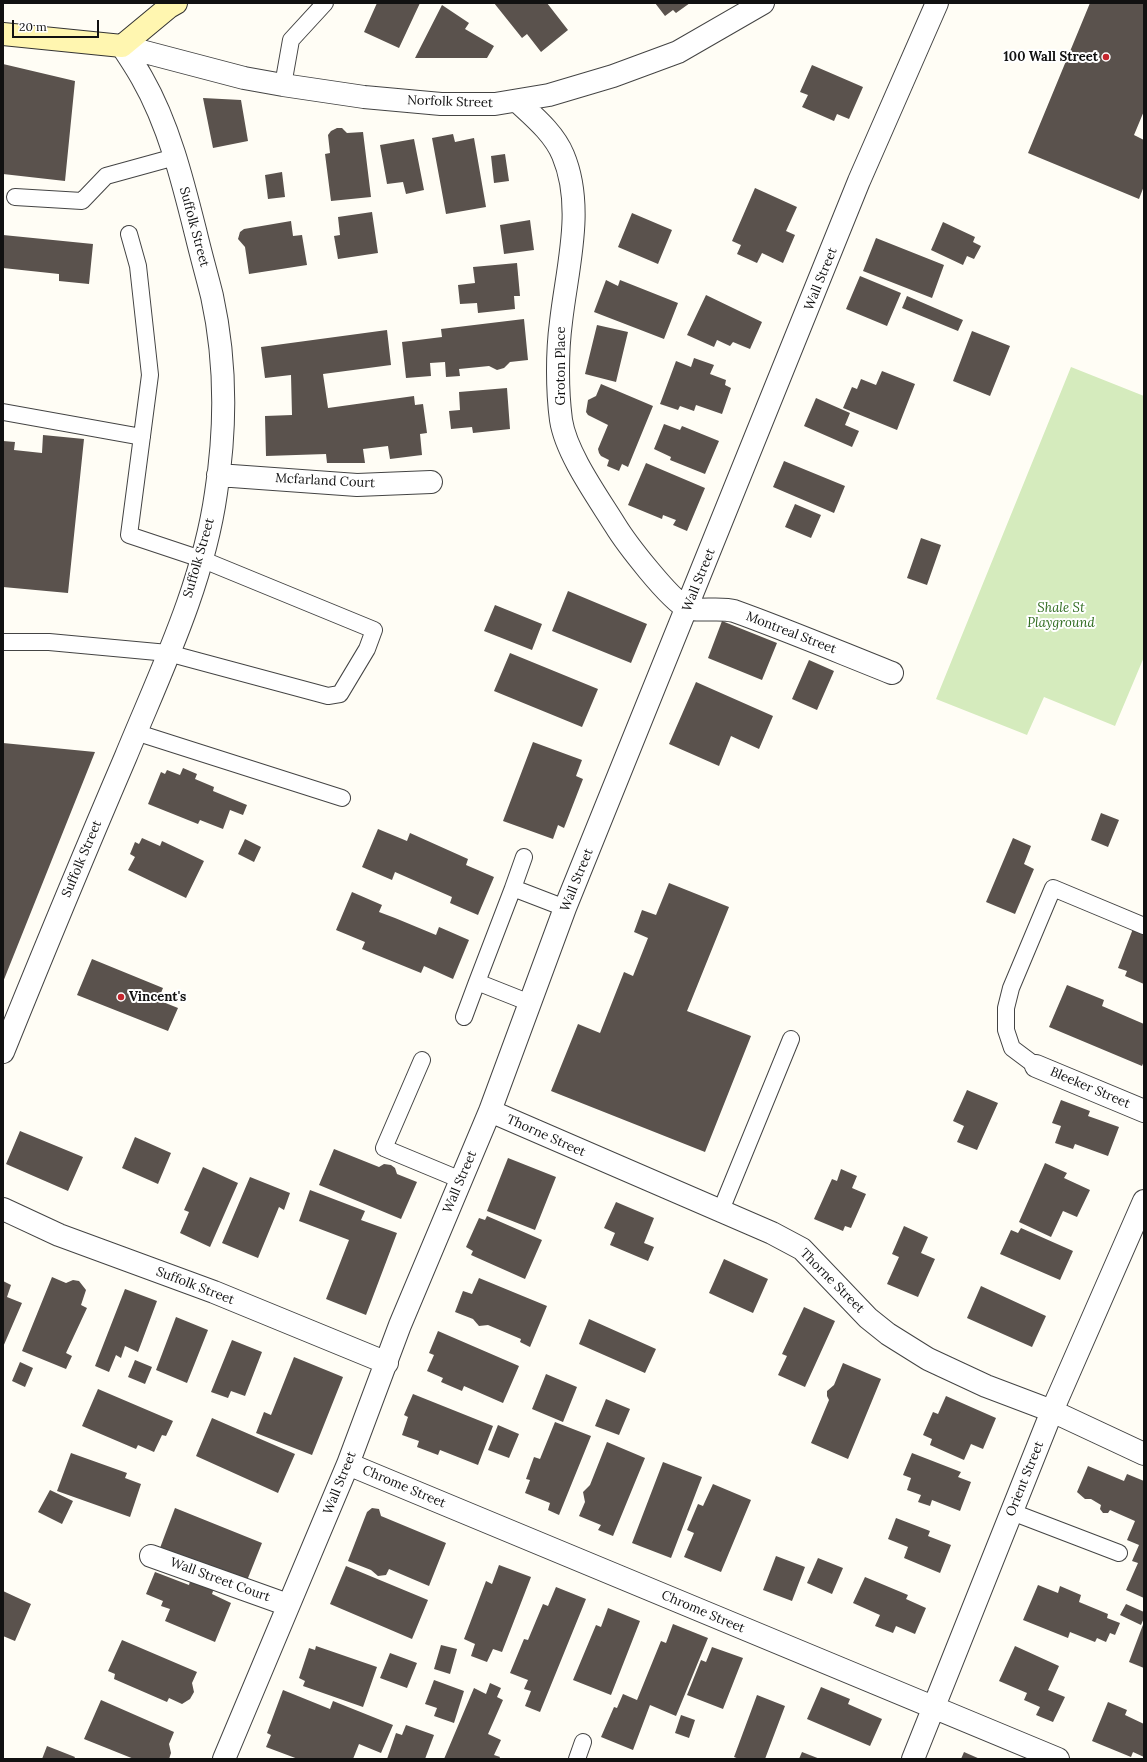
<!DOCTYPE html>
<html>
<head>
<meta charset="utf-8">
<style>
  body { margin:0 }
  #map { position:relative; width:1147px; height:1762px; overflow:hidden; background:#fffdf5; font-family:Lora,serif }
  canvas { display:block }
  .frame { position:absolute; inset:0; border:4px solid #111; pointer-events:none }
  .scale { position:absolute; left:12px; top:20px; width:87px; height:18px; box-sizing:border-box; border:2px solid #111; border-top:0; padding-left:5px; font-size:12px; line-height:14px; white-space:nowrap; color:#111; -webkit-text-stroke:3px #fff; paint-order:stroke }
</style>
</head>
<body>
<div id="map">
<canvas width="1147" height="1762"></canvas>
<div class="frame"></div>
<div class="scale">20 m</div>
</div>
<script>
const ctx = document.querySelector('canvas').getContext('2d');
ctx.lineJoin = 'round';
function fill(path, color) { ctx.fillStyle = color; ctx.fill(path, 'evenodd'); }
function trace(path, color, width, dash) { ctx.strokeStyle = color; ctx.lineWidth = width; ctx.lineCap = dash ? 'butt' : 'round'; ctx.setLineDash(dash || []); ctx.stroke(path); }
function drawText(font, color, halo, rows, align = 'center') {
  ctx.font = font + ' Lora,serif'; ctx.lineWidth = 4; ctx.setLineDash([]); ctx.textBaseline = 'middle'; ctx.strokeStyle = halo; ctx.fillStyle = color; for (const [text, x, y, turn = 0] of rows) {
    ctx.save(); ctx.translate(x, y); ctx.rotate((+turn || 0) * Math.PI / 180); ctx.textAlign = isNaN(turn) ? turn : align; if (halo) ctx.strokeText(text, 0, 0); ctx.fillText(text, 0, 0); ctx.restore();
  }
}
fill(new Path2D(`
  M 1071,367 L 1144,396 L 1144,657 L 1115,726 L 1044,697 L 1027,735 L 936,699 Z`), '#d5ebbd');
fill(new Path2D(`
  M 377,3 L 420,3 L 399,48 L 364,32 Z
  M 494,3 L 547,3 L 568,30 L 541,52 L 527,34 L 522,38 Z
  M 655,3 L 690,3 L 676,13 L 673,10 L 665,16 Z
  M 1090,3 L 1144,3 L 1144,111 L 1134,135 L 1144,140 L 1144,186 L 1139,199 L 1028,153 Z
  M 442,5 L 469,23 L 465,29 L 494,46 L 487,58 L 415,58 Z
  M 3,64 L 75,81 L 65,181 L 3,174 Z
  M 812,65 L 863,87 L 849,119 L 837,114 L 834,121 L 802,107 L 808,95 L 800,92 Z
  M 203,98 L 241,100 L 248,141 L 213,148 Z
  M 337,128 L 342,128 L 347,133 L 363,132 L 371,197 L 331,201 L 325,154 L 330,153 L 328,135 L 331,131 Z
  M 453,134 L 455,142 L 474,138 L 486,207 L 446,214 L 432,138 Z
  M 414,139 L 424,190 L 406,194 L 403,182 L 387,184 L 380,145 Z
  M 505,154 L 509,181 L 494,183 L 491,156 Z
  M 282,172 L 285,197 L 268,199 L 265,175 Z
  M 755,188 L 797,207 L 786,231 L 795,235 L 783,263 L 762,253 L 757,263 L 737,254 L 741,245 L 732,241 Z
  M 372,212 L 378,253 L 338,259 L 334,236 L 340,235 L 338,217 Z
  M 632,213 L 672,230 L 658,264 L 618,247 Z
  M 530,220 L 534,250 L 504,254 L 500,225 Z
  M 291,221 L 293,236 L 302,235 L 307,265 L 249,274 L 245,247 L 238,239 L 240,232 L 244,229 Z
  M 943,222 L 975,237 L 973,242 L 981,246 L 974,259 L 967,256 L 963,265 L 931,250 Z
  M 3,235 L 93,244 L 89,284 L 59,281 L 59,274 L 3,268 Z
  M 876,238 L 944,265 L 932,298 L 863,271 Z
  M 517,263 L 520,296 L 514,296 L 515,309 L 478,313 L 477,303 L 460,304 L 458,285 L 475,283 L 473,267 Z
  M 860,276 L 901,293 L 887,326 L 846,309 Z
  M 606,280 L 618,286 L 620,280 L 678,303 L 664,339 L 594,312 Z
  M 706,295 L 762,322 L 750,349 L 733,342 L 730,346 L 717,340 L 714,347 L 687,335 Z
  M 907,296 L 963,320 L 958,331 L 902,308 Z
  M 524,319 L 528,360 L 510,362 L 504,368 L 497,370 L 489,366 L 459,369 L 460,376 L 446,377 L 445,362 L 430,363 L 431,376 L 406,378 L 402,342 L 442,337 L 441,329 Z
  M 597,325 L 628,332 L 616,382 L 585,374 Z
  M 387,330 L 391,365 L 323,374 L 328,408 L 414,396 L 415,405 L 423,404 L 427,433 L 420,434 L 422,455 L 390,459 L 388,446 L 363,449 L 365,463 L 327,463 L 326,454 L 266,456 L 265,416 L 292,415 L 291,375 L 265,378 L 261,347 Z
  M 972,331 L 1010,346 L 990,396 L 953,381 Z
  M 694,358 L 714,365 L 710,374 L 726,380 L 725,385 L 731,388 L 722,414 L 696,405 L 694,411 L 680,406 L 678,410 L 660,404 L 676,361 L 691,367 Z
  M 882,371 L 915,384 L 897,430 L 843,408 L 852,387 L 857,389 L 861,379 L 876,385 Z
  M 601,384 L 653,406 L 628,467 L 622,464 L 619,471 L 607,466 L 609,460 L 601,456 L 599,453 L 598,449 L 608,425 L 588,415 L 586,412 L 588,400 L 596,396 Z
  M 507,388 L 510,429 L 473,433 L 472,427 L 451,429 L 449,411 L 460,410 L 459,392 Z
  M 816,398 L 850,413 L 845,425 L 859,431 L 852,447 L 804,426 Z
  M 664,424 L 680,430 L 682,426 L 719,441 L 705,474 L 670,460 L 671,457 L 654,449 Z
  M 43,435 L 84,439 L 68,593 L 3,587 L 3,441 L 15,442 L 14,450 L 42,453 Z
  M 784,461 L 845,486 L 834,513 L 773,487 Z
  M 646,463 L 705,488 L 687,531 L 673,525 L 676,520 L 663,515 L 662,519 L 628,505 Z
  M 795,504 L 821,515 L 811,538 L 785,527 Z
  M 921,538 L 941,545 L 927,585 L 907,578 Z
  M 568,591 L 647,624 L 631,663 L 552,631 Z
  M 495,605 L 542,624 L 532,650 L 484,631 Z
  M 722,621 L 777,643 L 762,680 L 708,658 Z
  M 510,653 L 598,689 L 582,727 L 494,691 Z
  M 809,660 L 834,671 L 817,710 L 792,699 Z
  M 696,682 L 773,716 L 759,749 L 731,736 L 719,766 L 669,744 Z
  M 533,742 L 582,760 L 576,776 L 583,779 L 564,828 L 558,825 L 553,839 L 503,821 Z
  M 3,743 L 95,752 L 3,982 Z
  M 183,768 L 197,774 L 195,779 L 214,787 L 213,791 L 247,805 L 243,815 L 230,810 L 223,829 L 200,820 L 198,824 L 148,804 L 161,772 L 165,774 L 167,770 L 180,775 Z
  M 1101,813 L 1119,820 L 1108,847 L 1091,840 Z
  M 378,829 L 407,841 L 410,833 L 468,859 L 466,865 L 494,877 L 478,915 L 450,903 L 452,897 L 395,872 L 392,880 L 362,867 Z
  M 142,838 L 160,846 L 162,841 L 204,861 L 186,898 L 128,870 L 135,857 L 130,854 L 135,842 L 139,844 Z
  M 1013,838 L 1031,846 L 1024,864 L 1034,869 L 1015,914 L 986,902 Z
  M 245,839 L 261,847 L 254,862 L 238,854 Z
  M 669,883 L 729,907 L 687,1011 L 751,1036 L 705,1152 L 551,1091 L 578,1024 L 600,1033 L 624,972 L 633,976 L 648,938 L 634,932 L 642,910 L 656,915 Z
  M 352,892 L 382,905 L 379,912 L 395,918 L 436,935 L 439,927 L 469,940 L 453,979 L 424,966 L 421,973 L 362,949 L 365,942 L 336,930 Z
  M 1134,926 L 1144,930 L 1144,984 L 1125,976 L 1127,971 L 1118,968 Z
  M 92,959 L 163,988 L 158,1000 L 178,1008 L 168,1031 L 77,995 Z
  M 1067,985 L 1104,1000 L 1102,1006 L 1144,1024 L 1144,1061 L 1142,1066 L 1049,1027 Z
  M 967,1090 L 998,1103 L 977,1150 L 957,1142 L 964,1126 L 953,1121 Z
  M 1061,1100 L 1090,1111 L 1088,1116 L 1119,1127 L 1108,1156 L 1075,1144 L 1073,1149 L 1055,1143 L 1061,1126 L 1052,1123 Z
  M 20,1131 L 83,1157 L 68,1191 L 6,1164 Z
  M 135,1137 L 171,1153 L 158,1184 L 122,1168 Z
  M 334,1149 L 379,1167 L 384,1164 L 391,1165 L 395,1168 L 397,1174 L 417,1182 L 401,1219 L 319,1185 Z
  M 508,1158 L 556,1177 L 535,1230 L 487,1211 Z
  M 1045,1163 L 1067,1173 L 1064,1178 L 1090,1190 L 1077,1217 L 1063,1211 L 1051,1237 L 1019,1222 Z
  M 203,1167 L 238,1183 L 210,1247 L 180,1233 L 189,1212 L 184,1210 Z
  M 841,1169 L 857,1176 L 852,1188 L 866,1194 L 851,1228 L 845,1226 L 843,1231 L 814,1219 L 832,1179 L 837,1181 Z
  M 250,1177 L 290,1193 L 284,1210 L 279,1207 L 258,1258 L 222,1243 Z
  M 310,1190 L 365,1211 L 361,1220 L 397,1233 L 366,1315 L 326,1299 L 349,1240 L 299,1221 Z
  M 616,1202 L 654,1218 L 644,1243 L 654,1247 L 648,1261 L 610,1245 L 615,1233 L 604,1228 Z
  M 487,1216 L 542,1240 L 525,1279 L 471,1255 L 473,1251 L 466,1247 L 479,1218 L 485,1220 Z
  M 904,1226 L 928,1237 L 921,1253 L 935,1259 L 918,1297 L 887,1284 L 899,1257 L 892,1254 Z
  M 1021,1228 L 1073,1251 L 1060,1280 L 1000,1254 L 1011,1230 L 1018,1233 Z
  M 724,1259 L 768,1279 L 753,1313 L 709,1293 Z
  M 52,1277 L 66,1283 L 73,1280 L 79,1281 L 86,1290 L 81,1305 L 87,1308 L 66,1353 L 72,1356 L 66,1369 L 22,1351 Z
  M 479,1278 L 547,1306 L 530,1347 L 520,1342 L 521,1339 L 488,1325 L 479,1326 L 473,1319 L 455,1312 L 463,1291 L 472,1294 Z
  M 3,1281 L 11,1285 L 7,1297 L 22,1303 L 3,1347 Z
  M 981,1286 L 1046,1316 L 1032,1347 L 967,1318 Z
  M 125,1289 L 157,1301 L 138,1352 L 125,1346 L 121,1358 L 116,1355 L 109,1372 L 95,1366 Z
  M 804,1307 L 835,1321 L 805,1387 L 778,1375 L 787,1356 L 782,1354 Z
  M 176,1317 L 208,1330 L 187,1383 L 156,1370 Z
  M 589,1319 L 656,1349 L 645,1373 L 579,1344 Z
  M 438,1331 L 519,1366 L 503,1403 L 464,1386 L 462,1391 L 441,1382 L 443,1378 L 427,1371 L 434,1355 L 429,1353 Z
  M 232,1340 L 262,1352 L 245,1396 L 231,1391 L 228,1398 L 211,1392 Z
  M 294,1357 L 343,1377 L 312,1455 L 256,1433 L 264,1412 L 271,1415 Z
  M 135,1360 L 152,1367 L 145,1384 L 128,1377 Z
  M 20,1362 L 33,1368 L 25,1387 L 12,1381 Z
  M 843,1363 L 881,1379 L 848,1459 L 811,1443 L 829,1400 L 827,1396 L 827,1391 L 834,1385 Z
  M 546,1374 L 577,1387 L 563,1422 L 532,1409 Z
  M 98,1389 L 173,1421 L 166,1436 L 162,1435 L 154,1452 L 138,1445 L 136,1449 L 82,1426 Z
  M 413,1394 L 493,1426 L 478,1465 L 440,1450 L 438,1455 L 417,1447 L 419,1441 L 402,1435 L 408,1417 L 404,1415 Z
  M 946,1396 L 996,1418 L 983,1449 L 971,1444 L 964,1460 L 930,1445 L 932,1439 L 923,1435 L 933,1412 L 938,1414 Z
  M 606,1399 L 630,1409 L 619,1435 L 595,1426 Z
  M 212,1418 L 295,1454 L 278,1493 L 196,1456 Z
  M 555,1422 L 591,1436 L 559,1515 L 548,1510 L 550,1503 L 525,1493 L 530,1480 L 526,1479 L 534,1457 L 540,1459 Z
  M 498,1425 L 519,1434 L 509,1458 L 488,1450 Z
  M 607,1442 L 645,1458 L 613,1536 L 598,1530 L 601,1525 L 579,1516 L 585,1502 L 583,1492 L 590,1485 Z
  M 71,1453 L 127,1473 L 125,1478 L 141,1484 L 130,1517 L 57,1491 Z
  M 912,1453 L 961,1472 L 958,1477 L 971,1482 L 960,1511 L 932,1500 L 930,1506 L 918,1502 L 921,1495 L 907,1490 L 911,1478 L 903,1475 Z
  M 663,1462 L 702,1477 L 671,1558 L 632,1543 Z
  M 1088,1466 L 1124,1481 L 1127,1474 L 1144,1481 L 1144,1598 L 1126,1590 L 1138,1563 L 1132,1561 L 1139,1545 L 1127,1540 L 1135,1521 L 1110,1510 L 1108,1513 L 1103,1513 L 1100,1509 L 1101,1505 L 1091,1499 L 1085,1499 L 1077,1492 Z
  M 713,1484 L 751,1500 L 721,1572 L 684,1557 L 694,1533 L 687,1530 L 698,1504 L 703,1506 Z
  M 50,1490 L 73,1501 L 62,1524 L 38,1512 Z
  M 175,1508 L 262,1543 L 246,1583 L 160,1548 Z
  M 372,1508 L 379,1509 L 381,1516 L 446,1543 L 429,1586 L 389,1569 L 386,1575 L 378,1576 L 371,1570 L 348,1561 L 367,1512 Z
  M 896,1518 L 930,1531 L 928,1536 L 951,1545 L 940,1573 L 904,1558 L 908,1547 L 888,1539 Z
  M 776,1556 L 805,1567 L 792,1601 L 763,1590 Z
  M 818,1558 L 843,1568 L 832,1594 L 807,1583 Z
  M 499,1565 L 531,1577 L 502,1652 L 493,1649 L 487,1662 L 471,1656 L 475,1644 L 464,1639 L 486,1581 L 492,1584 Z
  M 346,1566 L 428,1600 L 412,1639 L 330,1604 Z
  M 155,1572 L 189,1585 L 191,1578 L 214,1588 L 212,1594 L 231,1603 L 215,1642 L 165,1621 L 170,1609 L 161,1606 L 163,1601 L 146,1594 Z
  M 865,1577 L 908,1595 L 906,1599 L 926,1608 L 915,1634 L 896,1626 L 893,1633 L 875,1626 L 880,1615 L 853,1603 Z
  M 1038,1585 L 1058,1593 L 1060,1586 L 1081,1595 L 1079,1602 L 1108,1614 L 1107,1618 L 1120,1623 L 1115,1635 L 1110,1633 L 1106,1642 L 1097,1638 L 1095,1642 L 1070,1632 L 1068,1638 L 1023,1620 Z
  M 556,1587 L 586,1599 L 540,1712 L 525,1706 L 531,1691 L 524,1689 L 528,1680 L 510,1673 L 524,1639 L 528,1640 L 543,1604 L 548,1606 Z
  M 3,1591 L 31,1604 L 15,1641 L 3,1636 Z
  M 1126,1604 L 1144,1612 L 1144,1618 L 1141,1625 L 1120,1615 Z
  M 608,1608 L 640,1621 L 611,1695 L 573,1680 L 596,1625 L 601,1627 Z
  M 1144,1622 L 1144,1668 L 1129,1662 Z
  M 673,1624 L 708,1638 L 676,1716 L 650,1705 L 633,1750 L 601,1737 L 614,1707 L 617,1708 L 623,1694 L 637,1700 L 661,1641 L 666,1643 Z
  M 122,1640 L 197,1672 L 192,1683 L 194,1692 L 190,1699 L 182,1704 L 169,1698 L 167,1702 L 114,1679 L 115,1674 L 108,1671 Z
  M 441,1645 L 457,1649 L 450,1674 L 434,1669 Z
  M 316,1646 L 377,1667 L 363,1707 L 303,1686 L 305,1681 L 299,1678 L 309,1648 L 315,1650 Z
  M 1015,1646 L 1059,1666 L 1048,1690 L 1065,1697 L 1053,1722 L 1036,1715 L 1040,1707 L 1024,1700 L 1027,1693 L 999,1681 Z
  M 712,1647 L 743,1658 L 723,1709 L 687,1695 L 701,1660 L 706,1662 Z
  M 390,1653 L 417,1663 L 407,1688 L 380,1678 Z
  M 434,1680 L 464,1691 L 454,1723 L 434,1716 L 437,1708 L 425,1704 Z
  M 490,1683 L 501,1688 L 497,1697 L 503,1700 L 488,1734 L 501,1740 L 494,1755 L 500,1757 L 499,1759 L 444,1759 L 474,1688 L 486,1694 Z
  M 821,1687 L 850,1699 L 848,1704 L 882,1719 L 870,1746 L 807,1719 Z
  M 283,1690 L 330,1709 L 333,1701 L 393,1725 L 381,1753 L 359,1744 L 353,1759 L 298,1759 L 266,1747 L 271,1735 L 267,1733 Z
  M 757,1695 L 785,1706 L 765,1759 L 739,1759 L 734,1757 Z
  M 101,1700 L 174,1732 L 169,1744 L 171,1753 L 169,1759 L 134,1759 L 84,1739 Z
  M 1108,1702 L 1127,1710 L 1125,1715 L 1144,1724 L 1144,1757 L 1133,1752 L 1131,1757 L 1092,1741 Z
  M 681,1715 L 695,1720 L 689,1738 L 675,1733 Z
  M 406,1725 L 434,1735 L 425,1759 L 387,1759 L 396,1733 L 402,1735 Z
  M 47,1746 L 75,1757 L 74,1759 L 42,1759 Z
  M 802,1752 L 820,1759 L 799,1759 Z
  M 964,1752 L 980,1759 L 961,1759 Z`), '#5a524d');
const lane = new Path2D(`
  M 283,85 L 291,40 L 325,3
  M 15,197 L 82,201 L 106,176 L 175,157
  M 3,412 L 142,437
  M 3,642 L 49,642 L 168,653 L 328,696 L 340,694 L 367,649 L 374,630 L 201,559 L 129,535 L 150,375 L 138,266 L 129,234
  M 135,732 L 342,798
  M 513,888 L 524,857
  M 530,1003 L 477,982 L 513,888 L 565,908
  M 464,1017 L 477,982
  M 422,1060 L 384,1148 L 461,1180
  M 1036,1066 L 1012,1048 L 1006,1030 L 1006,1008 L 1011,988 L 1053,888 L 1144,926
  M 721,1210 L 791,1039
  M 1012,1512 L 1119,1553
  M 577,1759 L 583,1742`);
const street = new Path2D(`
  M 122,46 L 244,78 L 283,85 L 364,97 L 441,104 L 495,104 L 549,95 L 613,76 L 678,52 L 763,3
  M 517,101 C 533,116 554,133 563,155 C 585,207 567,268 561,322 C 557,352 557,390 561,420 C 566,453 597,496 615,525 C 626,543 669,599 687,608 C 696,612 721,607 734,611 C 787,630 839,652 892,673
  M 218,475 L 357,485 L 431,482
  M 3,1052 C 43,953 84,854 126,756 C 161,671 203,585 216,493 C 226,429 226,360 212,296 C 207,276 201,255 196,234 C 183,182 169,125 142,78 C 136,67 129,57 122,46
  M 1036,1066 L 1144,1111
  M 490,1111 L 772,1233 L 802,1249 L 868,1318 L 888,1334 L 928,1359 L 986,1386 L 1052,1411 L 1144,1454
  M 3,1209 L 59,1235 L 214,1292 L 387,1363
  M 348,1464 L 1058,1759
  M 151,1556 L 288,1605
  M 224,1759 L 348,1464 L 400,1325 L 490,1111 L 565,908 L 859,181 L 937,3
  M 913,1759 L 1052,1411 L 1144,1201`);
const secondary = new Path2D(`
  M 3,34 L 122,46 L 169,7 L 176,3`);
trace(lane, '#444', 18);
trace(street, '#444', 24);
trace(secondary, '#333', 24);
trace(lane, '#fff', 16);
trace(street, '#fff', 22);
trace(secondary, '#fff6b0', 22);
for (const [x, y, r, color] of [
  [1106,57,4,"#c4262e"],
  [121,997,4,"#c4262e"]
]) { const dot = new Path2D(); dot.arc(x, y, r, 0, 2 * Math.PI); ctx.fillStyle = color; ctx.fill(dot); trace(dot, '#fff', 1.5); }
drawText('bold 13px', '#111', '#fff', [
  ["100 Wall Street",1098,57],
  ["Vincent's",129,997,"left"]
], 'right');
drawText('13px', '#111', '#fff', [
  ["Norfolk Street",450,102,2],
  ["Suffolk Street",194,227,75],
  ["Wall Street",821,279,-68],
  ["Groton Place",561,366,-90],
  ["Mcfarland Court",325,481,3],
  ["Suffolk Street",199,558,-74],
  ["Wall Street",699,580,-68],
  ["Montreal Street",791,633,21],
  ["Suffolk Street",82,859,-67],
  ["Wall Street",577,880,-68],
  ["Bleeker Street",1090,1088,23],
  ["Thorne Street",546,1136,24],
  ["Wall Street",460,1182,-67],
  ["Thorne Street",832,1281,45],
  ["Suffolk Street",195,1286,21],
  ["Orient Street",1025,1479,-68],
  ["Wall Street",340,1483,-68],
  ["Chrome Street",404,1487,23],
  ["Wall Street Court",220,1580,20],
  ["Chrome Street",703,1612,23]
]);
drawText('italic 13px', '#2f6b1f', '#fff', [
  ["Shale St",1061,608],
  ["Playground",1061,623]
]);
</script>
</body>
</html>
